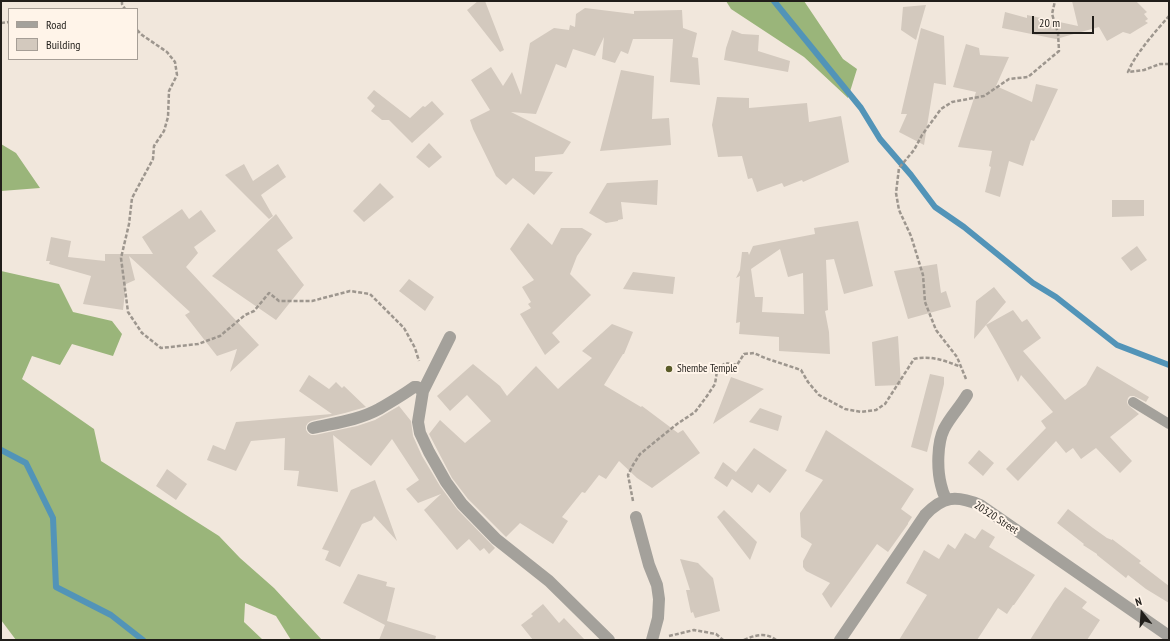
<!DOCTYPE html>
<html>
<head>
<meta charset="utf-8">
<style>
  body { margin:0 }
  #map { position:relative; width:1170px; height:641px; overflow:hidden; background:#f1e7dc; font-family:"PT Sans Narrow",sans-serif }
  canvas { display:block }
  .frame { position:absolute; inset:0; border:2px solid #211e1a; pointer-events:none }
  .legend { position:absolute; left:8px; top:8px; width:130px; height:52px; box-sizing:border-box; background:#fff4e9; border:1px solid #a69e96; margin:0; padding:5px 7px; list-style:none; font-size:12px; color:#211e1a }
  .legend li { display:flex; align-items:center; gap:8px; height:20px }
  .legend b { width:20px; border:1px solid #a69e96 }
  .north { position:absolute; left:1122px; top:593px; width:40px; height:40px; -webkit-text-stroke:3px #fff4e9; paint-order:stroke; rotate:343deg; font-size:11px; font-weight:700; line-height:16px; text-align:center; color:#211e1a }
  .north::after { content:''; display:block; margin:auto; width:14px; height:18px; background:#211e1a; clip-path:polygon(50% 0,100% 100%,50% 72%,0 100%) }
  .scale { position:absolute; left:1032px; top:16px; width:62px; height:18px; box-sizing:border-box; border:2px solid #211e1a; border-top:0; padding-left:5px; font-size:12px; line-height:14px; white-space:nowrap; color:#211e1a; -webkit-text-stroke:3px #fff4e9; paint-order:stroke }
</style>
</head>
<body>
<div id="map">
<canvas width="1170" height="641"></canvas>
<div class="frame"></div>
<ul class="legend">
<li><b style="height:5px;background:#a4a19b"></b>Road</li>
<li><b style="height:11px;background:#d3c9be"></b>Building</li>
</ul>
<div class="north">N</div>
<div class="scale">20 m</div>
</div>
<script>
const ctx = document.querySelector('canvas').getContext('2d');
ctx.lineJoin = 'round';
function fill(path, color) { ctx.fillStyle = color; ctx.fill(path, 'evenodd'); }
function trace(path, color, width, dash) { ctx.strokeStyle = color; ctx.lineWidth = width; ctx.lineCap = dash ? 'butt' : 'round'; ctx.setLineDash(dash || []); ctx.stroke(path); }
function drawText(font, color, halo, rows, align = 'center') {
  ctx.font = font + ' "PT Sans Narrow",sans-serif'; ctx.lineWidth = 4; ctx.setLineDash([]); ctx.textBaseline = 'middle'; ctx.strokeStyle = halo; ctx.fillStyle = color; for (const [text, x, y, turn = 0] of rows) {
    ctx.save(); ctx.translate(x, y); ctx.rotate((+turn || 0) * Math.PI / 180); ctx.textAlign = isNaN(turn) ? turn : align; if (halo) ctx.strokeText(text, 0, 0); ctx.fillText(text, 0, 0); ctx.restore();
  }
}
fill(new Path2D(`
  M 726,1 L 804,1 L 843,59 L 857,69 L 848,98 L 804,57 L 731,9 Z
  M 1,144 L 16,153 L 40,188 L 1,191 Z
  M 1,271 L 59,284 L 73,312 L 112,321 L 122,334 L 113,356 L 72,344 L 60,365 L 32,356 L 22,379 L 94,429 L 101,461 L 219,536 L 240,558 L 274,588 L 322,640 L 291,640 L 276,616 L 245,603 L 244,622 L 263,640 L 16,640 L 1,620 Z`), '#9ab57a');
trace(new Path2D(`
  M 774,1 L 861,108 L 880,139 L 911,175 L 935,207 L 964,227 L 1033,283 L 1056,297 L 1117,345 L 1169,365
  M 1,450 L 26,463 L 53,518 L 56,587 L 111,615 L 143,640`), '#5294b8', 6);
fill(new Path2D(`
  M 478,1 L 485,1 L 504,50 L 500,52 L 467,10 Z
  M 1072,1 L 1136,1 L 1147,12 L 1144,14 L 1148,19 L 1145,21 L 1148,23 L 1130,34 L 1123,32 L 1107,41 L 1099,27 L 1056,39 L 1002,28 L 1005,12 L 1027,18 L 1027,15 L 1078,26 Z
  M 926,5 L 916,40 L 901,30 L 903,7 Z
  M 585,8 L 634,14 L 634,11 L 682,10 L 683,28 L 697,33 L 692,57 L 698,58 L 700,85 L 670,82 L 673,39 L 633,39 L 628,54 L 621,51 L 615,63 L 602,59 L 604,37 L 595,56 L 573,49 L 566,68 L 556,64 L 536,114 L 511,112 L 571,142 L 563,154 L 535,157 L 535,171 L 553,172 L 534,195 L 513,178 L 506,185 L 496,176 L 473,129 L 470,120 L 490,110 L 471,80 L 491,67 L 503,86 L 512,72 L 521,95 L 530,43 L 554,28 L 569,30 L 570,25 L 575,27 L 576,14 Z
  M 921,28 L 944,36 L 946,85 L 934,83 L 924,145 L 899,132 L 907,114 L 901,114 Z
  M 732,30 L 742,34 L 759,35 L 758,51 L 790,61 L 788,72 L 724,60 L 726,48 Z
  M 966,44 L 979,48 L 980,55 L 1009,57 L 996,86 L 1032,102 L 1036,84 L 1058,89 L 1034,141 L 1031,140 L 1023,166 L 1009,161 L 1000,197 L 985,192 L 991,167 L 989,166 L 992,151 L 958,147 L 976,92 L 953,87 Z
  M 621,70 L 654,76 L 652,119 L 669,118 L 671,145 L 600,151 Z
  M 374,90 L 410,118 L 423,106 L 425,107 L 432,101 L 444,114 L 412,143 L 389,120 L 382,120 L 371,111 L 375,106 L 367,98 Z
  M 717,97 L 749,98 L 749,108 L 807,103 L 809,122 L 841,116 L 849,162 L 803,182 L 802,180 L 784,187 L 782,183 L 757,192 L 752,178 L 748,179 L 742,156 L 718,157 L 712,125 Z
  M 429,143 L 442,157 L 429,168 L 416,157 Z
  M 244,164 L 253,181 L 278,164 L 286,177 L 261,195 L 273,216 L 269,219 L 225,175 Z
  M 658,180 L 657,205 L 621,202 L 623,219 L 618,220 L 618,221 L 606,223 L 589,213 L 607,183 Z
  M 380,183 L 394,197 L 364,222 L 353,211 Z
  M 1112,200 L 1144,200 L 1144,216 L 1112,217 Z
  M 182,209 L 189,219 L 201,210 L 216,231 L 194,247 L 198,253 L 186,267 L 259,345 L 230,372 L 237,349 L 217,356 L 185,315 L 190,312 L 129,256 L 135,280 L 126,284 L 123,310 L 83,304 L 91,276 L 49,264 L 50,261 L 46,261 L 51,237 L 71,241 L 68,257 L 105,261 L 105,254 L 153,254 L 142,237 Z
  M 276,214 L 293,238 L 277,250 L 304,285 L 276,320 L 212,276 Z
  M 858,221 L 873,286 L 844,294 L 834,259 L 826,260 L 828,310 L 825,311 L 829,332 L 830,354 L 779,351 L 779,337 L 739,334 L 740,322 L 736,323 L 740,276 L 736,278 L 740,270 L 742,252 L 748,252 L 749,255 L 753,246 L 815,234 L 814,228 ZM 780,249 L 788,277 L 803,273 L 804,314 L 762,312 L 763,297 L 755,297 L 751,269 Z
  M 528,223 L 552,245 L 561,228 L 582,228 L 592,234 L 577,256 L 570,274 L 591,295 L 552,333 L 560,342 L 545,355 L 520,314 L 531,308 L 528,304 L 531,302 L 522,287 L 534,280 L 510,249 Z
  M 1137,246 L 1147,260 L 1131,271 L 1121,258 Z
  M 937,264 L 941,293 L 946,291 L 951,307 L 908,319 L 894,271 Z
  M 633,272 L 675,277 L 673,294 L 623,289 Z
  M 409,279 L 434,297 L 425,311 L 399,291 Z
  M 994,287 L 1006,302 L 986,325 L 1013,310 L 1022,322 L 1027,319 L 1041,338 L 1023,351 L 1065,400 L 1086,385 L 1097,366 L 1149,397 L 1146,402 L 1134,396 L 1130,396 L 1128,398 L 1127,402 L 1128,405 L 1139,414 L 1110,437 L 1132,461 L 1120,473 L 1096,448 L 1081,459 L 1073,448 L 1066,453 L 1056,441 L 1018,481 L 1006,469 L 1046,428 L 1041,421 L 1053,412 L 1021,375 L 1018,382 L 996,342 L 986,325 L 974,339 L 976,301 Z
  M 612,324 L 633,332 L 624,354 L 623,354 L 604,385 L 641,407 L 642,406 L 678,433 L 683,430 L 700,453 L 652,488 L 637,478 L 619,461 L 606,479 L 599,475 L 585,493 L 582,492 L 562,517 L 568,521 L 553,544 L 520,523 L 506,537 L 468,499 L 452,478 L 429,434 L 440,420 L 465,443 L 491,421 L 467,395 L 450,411 L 437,396 L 473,364 L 500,386 L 507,396 L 536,366 L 558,389 L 592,358 L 582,351 Z
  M 898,336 L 901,385 L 875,386 L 872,342 Z
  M 930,374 L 944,377 L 944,384 L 927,452 L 911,447 Z
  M 309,375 L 329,389 L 336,382 L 342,388 L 344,386 L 366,407 L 345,413 L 311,421 L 308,423 L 306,426 L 306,430 L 308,433 L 311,435 L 315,435 L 357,426 L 375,420 L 399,406 L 411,421 L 413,436 L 422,456 L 440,486 L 457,509 L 495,548 L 489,554 L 484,548 L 480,551 L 469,539 L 457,550 L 424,510 L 441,494 L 418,503 L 406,489 L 419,480 L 392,439 L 371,466 L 333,435 L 338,492 L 297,486 L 299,471 L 284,470 L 285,438 L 251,441 L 236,471 L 207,460 L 213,445 L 225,450 L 236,422 L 332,414 L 299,391 Z
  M 731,377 L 764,389 L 713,424 Z
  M 760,408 L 782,416 L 778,431 L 749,422 Z
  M 826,430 L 914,489 L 901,509 L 912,517 L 908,523 L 908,524 L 888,552 L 877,544 L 831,608 L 822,594 L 830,583 L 806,571 L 803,567 L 803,561 L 812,544 L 801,537 L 800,516 L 800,513 L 823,480 L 805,471 Z
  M 754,448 L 787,470 L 770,493 L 758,484 L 752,493 L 732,479 L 727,487 L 714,478 L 723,462 L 736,472 Z
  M 979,450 L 994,463 L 983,476 L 968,463 Z
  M 167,469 L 187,484 L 176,500 L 156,486 Z
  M 375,480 L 397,541 L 374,516 L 372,520 L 362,524 L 340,567 L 325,560 L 329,551 L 322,549 L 351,490 Z
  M 1068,509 L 1093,528 L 1107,538 L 1112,540 L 1112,539 L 1141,561 L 1139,563 L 1169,586 L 1169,603 L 1146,589 L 1128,575 L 1126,578 L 1097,555 L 1097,554 L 1083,545 L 1084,544 L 1057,523 Z
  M 724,510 L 757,542 L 750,560 L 717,517 Z
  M 982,529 L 995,537 L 989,547 L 1035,575 L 1014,605 L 1013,605 L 1007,614 L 998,608 L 977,640 L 899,640 L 927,595 L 906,583 L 924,550 L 939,559 L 948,544 L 955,549 L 965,533 L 975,539 Z
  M 680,559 L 698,563 L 713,578 L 720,611 L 695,618 L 693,612 L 691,613 L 686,590 L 690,590 Z
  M 358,574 L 387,582 L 386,586 L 395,588 L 387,621 L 436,636 L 435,640 L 379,640 L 385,625 L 343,603 Z
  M 1065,587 L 1087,602 L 1082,608 L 1100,620 L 1087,640 L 1030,640 L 1054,602 Z
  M 543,604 L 559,623 L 564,618 L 585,640 L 533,640 L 521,625 L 533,616 L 531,614 Z`), '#d3c9be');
trace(new Path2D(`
  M 122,1 L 122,4 L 125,9
  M 1169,16 C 1156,31 1135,54 1128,72 L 1144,70 L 1160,64 L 1169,64
  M 1,23 L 9,22
  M 137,30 L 142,35 L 167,52 L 175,62 L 177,75 L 169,91 L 168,117 L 164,131 L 154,146 L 153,159 L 132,198 L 129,224 L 121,258 L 128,312 L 142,333 L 161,348 L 198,344 L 220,336 L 245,315 L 254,311 L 269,293 L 279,301 L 312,301 L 350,291 L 370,294 L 404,328 L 415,348 L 419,361
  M 966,379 L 957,357 L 936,330 L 925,302 L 923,275 L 911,236 L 899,210 L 896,193 L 899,168 L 914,150 L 922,135 L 941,109 L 952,102 L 984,96 L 1009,79 L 1028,77 L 1059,51 L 1058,33 L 1052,14 L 1055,1
  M 633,501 L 628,475 L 633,465 L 640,454 L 677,424 L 695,412 L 707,396 L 715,384 L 717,371 L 725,363 L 737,365 L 744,354 L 754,353 L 765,358 L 801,370 L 808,382 L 819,395 L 845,409 L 861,412 L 876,410 L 885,404 L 914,359 C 931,355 946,361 961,367
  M 669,636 L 694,630 L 716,634 L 723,640
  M 744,640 C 755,635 766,632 776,640`), '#9d968e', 2.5, [4, 2]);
trace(new Path2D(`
  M 1133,402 L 1169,424`), '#a4a19b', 10);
trace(new Path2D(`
  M 450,337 L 423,391 L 418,422 L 420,433 L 429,452 L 446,482 L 462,504 L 496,539 L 549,581 L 609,640
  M 313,428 C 335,423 359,420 379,409 C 391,402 403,395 414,387 L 417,387 L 423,391
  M 946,499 C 944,495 942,490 941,485 C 937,470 937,443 944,429 C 950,417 960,407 967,395
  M 636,517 L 649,565 L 657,585 L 659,599 L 658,618 L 652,640
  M 840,640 L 925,515 C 943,496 956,495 980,505 L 1169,636`), '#a4a19b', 12);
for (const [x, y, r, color] of [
  [669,369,4,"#5a5b28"]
]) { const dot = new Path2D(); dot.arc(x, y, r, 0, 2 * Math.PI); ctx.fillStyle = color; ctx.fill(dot); trace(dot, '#fff4e9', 1.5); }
drawText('11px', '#211e1a', '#fff4e9', [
  ["Shembe Temple",677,369]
], 'left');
drawText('11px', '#211e1a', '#fff4e9', [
  ["20320 Street",996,518,33]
]);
</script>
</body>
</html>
